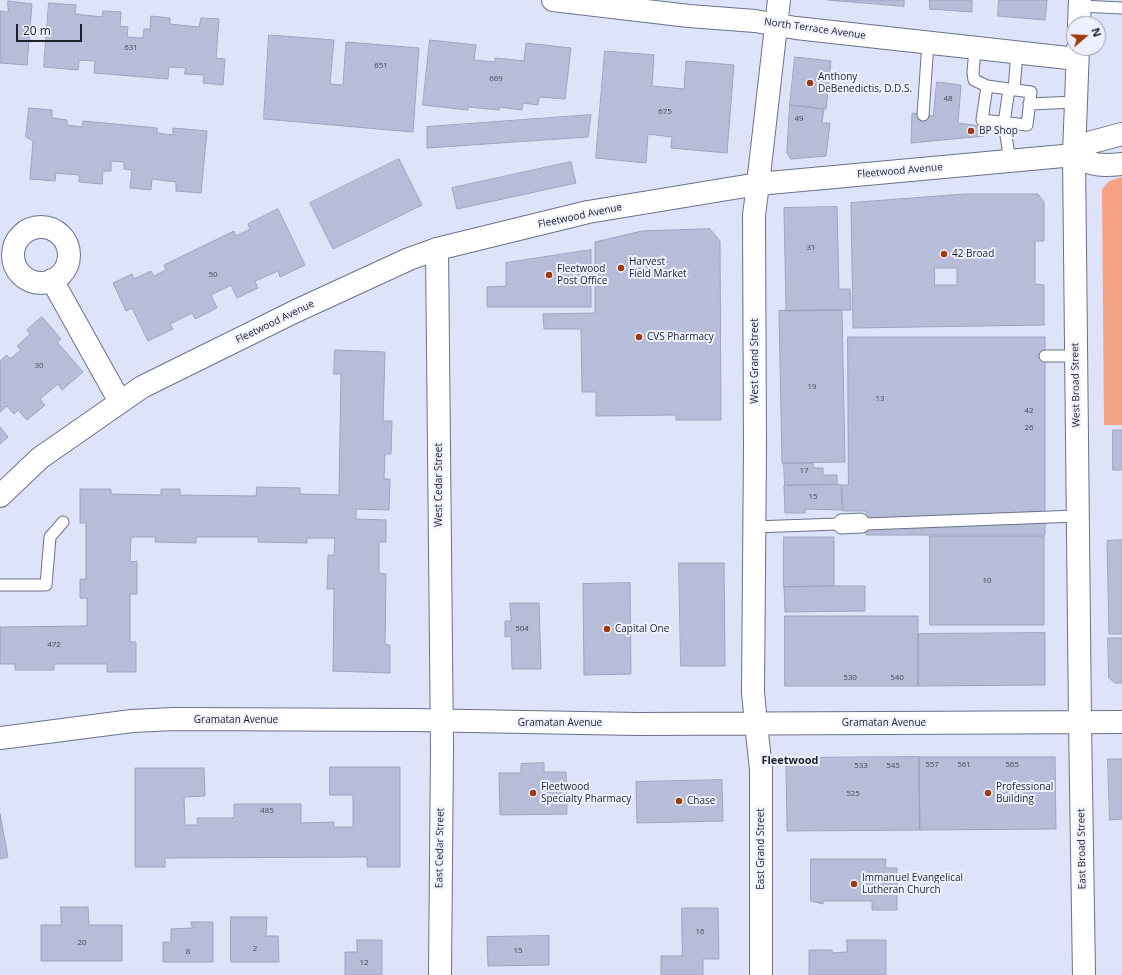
<!DOCTYPE html>
<html>
<head>
<meta charset="utf-8">
<style>
  body { margin:0 }
  #map { position:relative; width:1122px; height:975px; overflow:hidden; background:#dee3fa; font-family:"Open Sans",sans-serif }
  canvas { display:block }
  .north { position:absolute; left:1066px; top:16px; width:40px; height:40px; box-sizing:border-box; background:#eef1fd; border:1px solid #9b9ea9; border-radius:50%; rotate:71deg; font-size:11px; font-weight:700; line-height:16px; text-align:center; color:#1e212b }
  .north::after { content:''; display:block; margin:auto; width:14px; height:18px; background:#9f3a0e; clip-path:polygon(50% 0,100% 100%,50% 72%,0 100%) }
  .scale { position:absolute; left:16px; top:24px; width:66px; height:18px; box-sizing:border-box; border:2px solid #1e212b; border-top:0; padding-left:5px; font-size:12px; line-height:14px; white-space:nowrap; color:#1e212b; -webkit-text-stroke:3px #eef1fd; paint-order:stroke }
</style>
</head>
<body>
<div id="map">
<canvas width="1122" height="975"></canvas>
<div class="north">N</div>
<div class="scale">20 m</div>
</div>
<script>
const ctx = document.querySelector('canvas').getContext('2d');
ctx.lineJoin = 'round';
function fill(path, color) { ctx.fillStyle = color; ctx.fill(path, 'evenodd'); }
function trace(path, color, width, dash) { ctx.strokeStyle = color; ctx.lineWidth = width; ctx.lineCap = dash ? 'butt' : 'round'; ctx.setLineDash(dash || []); ctx.stroke(path); }
function drawText(font, color, halo, rows, align = 'center') {
  ctx.font = font + ' "Open Sans",sans-serif'; ctx.lineWidth = 4; ctx.setLineDash([]); ctx.textBaseline = 'middle'; ctx.strokeStyle = halo; ctx.fillStyle = color; for (const [text, x, y, turn = 0] of rows) {
    ctx.save(); ctx.translate(x, y); ctx.rotate((+turn || 0) * Math.PI / 180); ctx.textAlign = isNaN(turn) ? turn : align; if (halo) ctx.strokeText(text, 0, 0); ctx.fillText(text, 0, 0); ctx.restore();
  }
}
fill(new Path2D(`
  M 1122,177 L 1122,425 L 1104,425 L 1102,189 L 1109,181 Z`), '#f6a284');
const building = new Path2D(`
  M 828,0 L 904,0 L 904,6 Z
  M 930,0 L 972,0 L 972,12 L 930,9 Z
  M 999,0 L 1047,0 L 1045,20 L 998,16 Z
  M 8,1 L 32,4 L 27,65 L 0,63 L 0,11 L 8,12 Z
  M 49,3 L 76,5 L 75,14 L 102,17 L 103,11 L 121,12 L 120,26 L 128,27 L 127,37 L 143,38 L 144,29 L 150,29 L 151,16 L 170,18 L 170,24 L 199,27 L 201,18 L 219,19 L 216,58 L 225,59 L 223,85 L 203,83 L 204,75 L 184,74 L 186,68 L 169,67 L 168,79 L 94,73 L 95,61 L 79,60 L 78,70 L 44,67 Z
  M 269,35 L 334,40 L 330,84 L 343,85 L 346,42 L 419,48 L 413,132 L 264,119 Z
  M 430,40 L 476,45 L 474,60 L 495,62 L 495,58 L 524,61 L 526,43 L 571,48 L 565,99 L 539,97 L 538,105 L 523,103 L 522,110 L 499,107 L 499,110 L 468,107 L 468,110 L 423,105 Z
  M 605,51 L 654,55 L 652,86 L 684,89 L 686,61 L 734,65 L 727,153 L 671,148 L 672,137 L 648,134 L 646,163 L 596,158 Z
  M 795,57 L 831,61 L 826,109 L 790,105 Z
  M 937,82 L 961,85 L 958,123 L 981,126 L 984,129 L 984,136 L 911,143 L 912,113 L 933,116 Z
  M 790,105 L 824,109 L 822,123 L 830,123 L 826,156 L 791,159 L 787,153 Z
  M 29,108 L 52,110 L 52,118 L 67,120 L 67,125 L 82,127 L 83,121 L 157,128 L 157,133 L 173,135 L 173,128 L 207,131 L 201,193 L 176,191 L 176,182 L 152,179 L 151,190 L 130,188 L 132,170 L 124,169 L 124,162 L 111,161 L 111,171 L 103,171 L 102,184 L 79,182 L 79,175 L 56,173 L 55,181 L 30,179 L 33,141 L 26,137 Z
  M 591,115 L 588,137 L 427,148 L 427,127 Z
  M 399,159 L 422,205 L 333,249 L 310,203 Z
  M 571,162 L 576,183 L 457,209 L 452,188 Z
  M 965,194 L 1038,194 L 1044,202 L 1044,241 L 1035,241 L 1035,284 L 1044,285 L 1044,325 L 853,328 L 851,203 ZM 935,268 L 957,268 L 957,285 L 935,285 Z
  M 837,207 L 839,289 L 850,289 L 851,310 L 786,311 L 784,208 Z
  M 278,209 L 305,265 L 280,277 L 278,271 L 255,281 L 258,288 L 237,298 L 231,285 L 211,295 L 217,308 L 195,319 L 192,313 L 170,324 L 173,329 L 148,341 L 132,308 L 126,311 L 113,283 L 132,274 L 134,279 L 151,271 L 154,276 L 166,270 L 164,265 L 234,231 L 236,236 L 250,229 L 248,224 Z
  M 710,229 L 720,241 L 721,420 L 676,420 L 676,415 L 596,416 L 596,392 L 582,392 L 581,329 L 544,329 L 543,314 L 595,313 L 595,242 L 642,231 Z
  M 591,250 L 591,307 L 487,307 L 487,287 L 506,286 L 506,263 Z
  M 842,310 L 845,462 L 782,463 L 779,311 Z
  M 42,317 L 61,339 L 57,342 L 83,372 L 62,390 L 58,384 L 40,399 L 45,405 L 27,420 L 18,410 L 14,414 L 7,406 L 0,412 L 0,361 L 7,355 L 10,359 L 21,350 L 17,346 L 30,334 L 27,330 Z
  M 848,337 L 1045,337 L 1045,535 L 866,535 L 866,511 L 843,511 L 842,485 L 848,485 Z
  M 335,350 L 385,352 L 383,421 L 392,421 L 391,454 L 385,454 L 384,479 L 390,479 L 389,510 L 356,509 L 356,519 L 386,520 L 386,542 L 379,542 L 379,573 L 386,574 L 385,644 L 390,645 L 390,673 L 333,671 L 334,589 L 327,589 L 328,555 L 334,555 L 335,538 L 307,538 L 307,543 L 258,542 L 258,537 L 196,537 L 196,543 L 155,542 L 156,537 L 131,537 L 130,562 L 137,561 L 137,594 L 130,594 L 130,642 L 136,642 L 136,672 L 107,672 L 107,664 L 54,664 L 54,670 L 15,670 L 15,664 L 0,664 L 0,627 L 87,626 L 87,598 L 80,598 L 80,579 L 86,579 L 86,523 L 80,523 L 80,489 L 111,489 L 111,494 L 161,495 L 161,489 L 180,489 L 180,495 L 256,496 L 257,487 L 300,488 L 300,494 L 339,495 L 341,374 L 334,374 Z
  M 0,427 L 8,437 L 0,444 Z
  M 1113,430 L 1122,430 L 1122,470 L 1113,470 Z
  M 784,463 L 813,463 L 814,468 L 823,468 L 823,475 L 837,475 L 837,484 L 785,485 Z
  M 841,485 L 842,510 L 805,509 L 805,513 L 785,513 L 784,486 Z
  M 930,536 L 1044,536 L 1044,625 L 930,625 Z
  M 784,537 L 834,537 L 834,586 L 784,587 Z
  M 1122,540 L 1122,634 L 1109,634 L 1107,541 Z
  M 679,563 L 724,563 L 725,666 L 681,666 Z
  M 630,583 L 631,674 L 584,675 L 583,584 Z
  M 834,586 L 865,586 L 865,611 L 785,612 L 784,587 Z
  M 510,603 L 539,603 L 541,669 L 512,669 L 511,636 L 505,637 L 505,621 L 511,621 Z
  M 785,616 L 918,616 L 918,686 L 785,686 Z
  M 1045,633 L 1045,685 L 918,686 L 918,634 Z
  M 1108,638 L 1122,638 L 1122,683 L 1115,683 L 1109,678 Z
  M 919,757 L 920,830 L 787,831 L 786,758 Z
  M 919,757 L 1055,757 L 1056,829 L 920,830 Z
  M 1108,759 L 1122,759 L 1122,819 L 1110,820 Z
  M 544,763 L 544,772 L 566,772 L 567,814 L 500,815 L 499,773 L 521,773 L 521,764 Z
  M 330,767 L 400,767 L 400,867 L 367,867 L 367,857 L 165,858 L 165,867 L 135,867 L 135,768 L 204,768 L 205,796 L 184,797 L 185,825 L 198,825 L 197,818 L 234,818 L 234,804 L 301,804 L 301,823 L 334,822 L 334,827 L 353,827 L 353,795 L 330,795 Z
  M 722,780 L 723,821 L 637,823 L 636,782 Z
  M 0,814 L 8,857 L 0,859 Z
  M 811,859 L 886,859 L 885,868 L 897,868 L 897,910 L 872,910 L 872,901 L 823,901 L 823,904 L 811,901 Z
  M 61,907 L 88,907 L 89,925 L 122,925 L 122,961 L 41,961 L 41,925 L 61,925 Z
  M 682,908 L 718,908 L 719,959 L 703,959 L 703,975 L 661,975 L 661,956 L 682,956 Z
  M 231,917 L 267,917 L 266,936 L 278,936 L 279,962 L 231,962 Z
  M 191,922 L 213,922 L 213,962 L 163,962 L 163,942 L 171,942 L 171,929 L 192,928 Z
  M 549,936 L 549,965 L 488,966 L 487,937 Z
  M 357,940 L 382,940 L 382,975 L 345,975 L 345,952 L 357,952 Z
  M 847,940 L 886,940 L 886,975 L 809,975 L 809,950 L 832,950 L 832,953 L 847,952 Z`);
fill(building, '#b7bdd9');
trace(building, '#9da4be', 1);
const lane = new Path2D(`
  M 1080,6 L 1122,8
  M 975,48 L 973,73 L 974,80 L 987,86
  M 987,86 L 1031,92 L 1027,125 L 982,120 Z
  M 1009,89 L 1004,123 L 1010,161
  M 1014,90 L 1017,52
  M 1029,104 L 1076,102
  M 923,115 L 928,43
  M 1045,356 L 1076,356
  M 837,524 L 841,528 L 862,527 L 866,524 L 1077,516
  M 754,527 L 837,524 L 841,520 L 861,519 L 866,524
  M 0,585 L 46,585 L 50,537 L 63,522`);
const street = new Path2D(`
  M 553,0 L 689,16 L 755,21 L 796,28 L 1077,59
  M 758,184 L 779,0
  M13 255a28 28 0 1 1 56 0a28 28 0 1 1-56 0Z
  M 437,249 L 442,748 L 440,975
  M 52,280 L 120,402
  M 1080,722 L 1084,975
  M 756,724 L 761,769 L 761,975`);
const secondary = new Path2D(`
  M 1079,24 L 1080,0
  M 1078,48 L 1074,155 L 1080,722
  M 0,496 L 40,458 L 142,387 L 296,311 L 409,259 L 437,249 L 588,212 L 758,184 L 1074,155
  M 756,724 L 753,692 L 755,447 L 754,215 L 758,184
  M 0,738 L 132,721 L 174,719 L 413,720 L 638,724 L 1122,722`);
const highway = new Path2D(`
  M 1122,134 L 1092,142 L 1074,155 C 1091,166 1103,166 1122,164`);
trace(lane, '#6c718a', 13);
trace(street, '#6c718a', 24);
trace(secondary, '#6c718a', 24);
trace(highway, '#6c718a', 24);
trace(lane, '#fff', 11);
trace(street, '#fff', 22);
trace(secondary, '#fff', 22);
trace(highway, '#fff', 22);
for (const [x, y, r, color] of [
  [810,83,4,"#9f3a0e"],
  [971,131,4,"#9f3a0e"],
  [944,254,4,"#9f3a0e"],
  [621,268,4,"#9f3a0e"],
  [549,275,4,"#9f3a0e"],
  [639,337,4,"#9f3a0e"],
  [607,629,4,"#9f3a0e"],
  [533,793,4,"#9f3a0e"],
  [988,793,4,"#9f3a0e"],
  [679,801,4,"#9f3a0e"],
  [854,884,4,"#9f3a0e"]
]) { const dot = new Path2D(); dot.arc(x, y, r, 0, 2 * Math.PI); ctx.fillStyle = color; ctx.fill(dot); trace(dot, '#eef1fd', 1.5); }
drawText('8px', '#444856', null, [
  ["631",131,48],
  ["651",381,66],
  ["669",496,79],
  ["48",948,99],
  ["675",665,112],
  ["49",799,119],
  ["31",811,248],
  ["50",213,275],
  ["30",39,366],
  ["19",812,387],
  ["13",880,399],
  ["42",1029,411],
  ["26",1029,428],
  ["17",804,471],
  ["15",813,497],
  ["10",987,581],
  ["504",522,629],
  ["472",54,645],
  ["530",850,678],
  ["540",897,678],
  ["557",932,765],
  ["561",964,765],
  ["565",1012,765],
  ["533",861,766],
  ["545",893,766],
  ["525",853,794],
  ["485",267,811],
  ["16",700,932],
  ["20",82,943],
  ["2",255,949],
  ["15",518,951],
  ["8",188,952],
  ["12",364,963]
]);
drawText('10px', '#1e212b', '#eef1fd', [
  ["North Terrace Avenue",815,29,8],
  ["Fleetwood Avenue",900,171,-5],
  ["Fleetwood Avenue",580,216,-12],
  ["Fleetwood Avenue",275,322,-26],
  ["West Grand Street",755,361,-90],
  ["West Broad Street",1076,385,-91],
  ["West Cedar Street",439,485,-90],
  ["Gramatan Avenue",236,720],
  ["Gramatan Avenue",560,723],
  ["Gramatan Avenue",884,723],
  ["East Cedar Street",440,848,-89],
  ["East Grand Street",761,849,-90],
  ["East Broad Street",1082,849,-91]
]);
drawText('10px', '#1e212b', '#eef1fd', [
  ["Anthony",818,77],
  ["DeBenedictis, D.D.S.",818,89],
  ["BP Shop",979,131],
  ["42 Broad",952,254],
  ["Harvest",629,262],
  ["Field Market",629,274],
  ["Fleetwood",557,269],
  ["Post Office",557,281],
  ["CVS Pharmacy",647,337],
  ["Capital One",615,629],
  ["Fleetwood",541,787],
  ["Specialty Pharmacy",541,799],
  ["Professional",996,787],
  ["Building",996,799],
  ["Chase",687,801],
  ["Immanuel Evangelical",862,878],
  ["Lutheran Church",862,890]
], 'left');
drawText('bold 11px', '#1e212b', '#eef1fd', [
  ["Fleetwood",790,761]
]);
</script>
</body>
</html>
